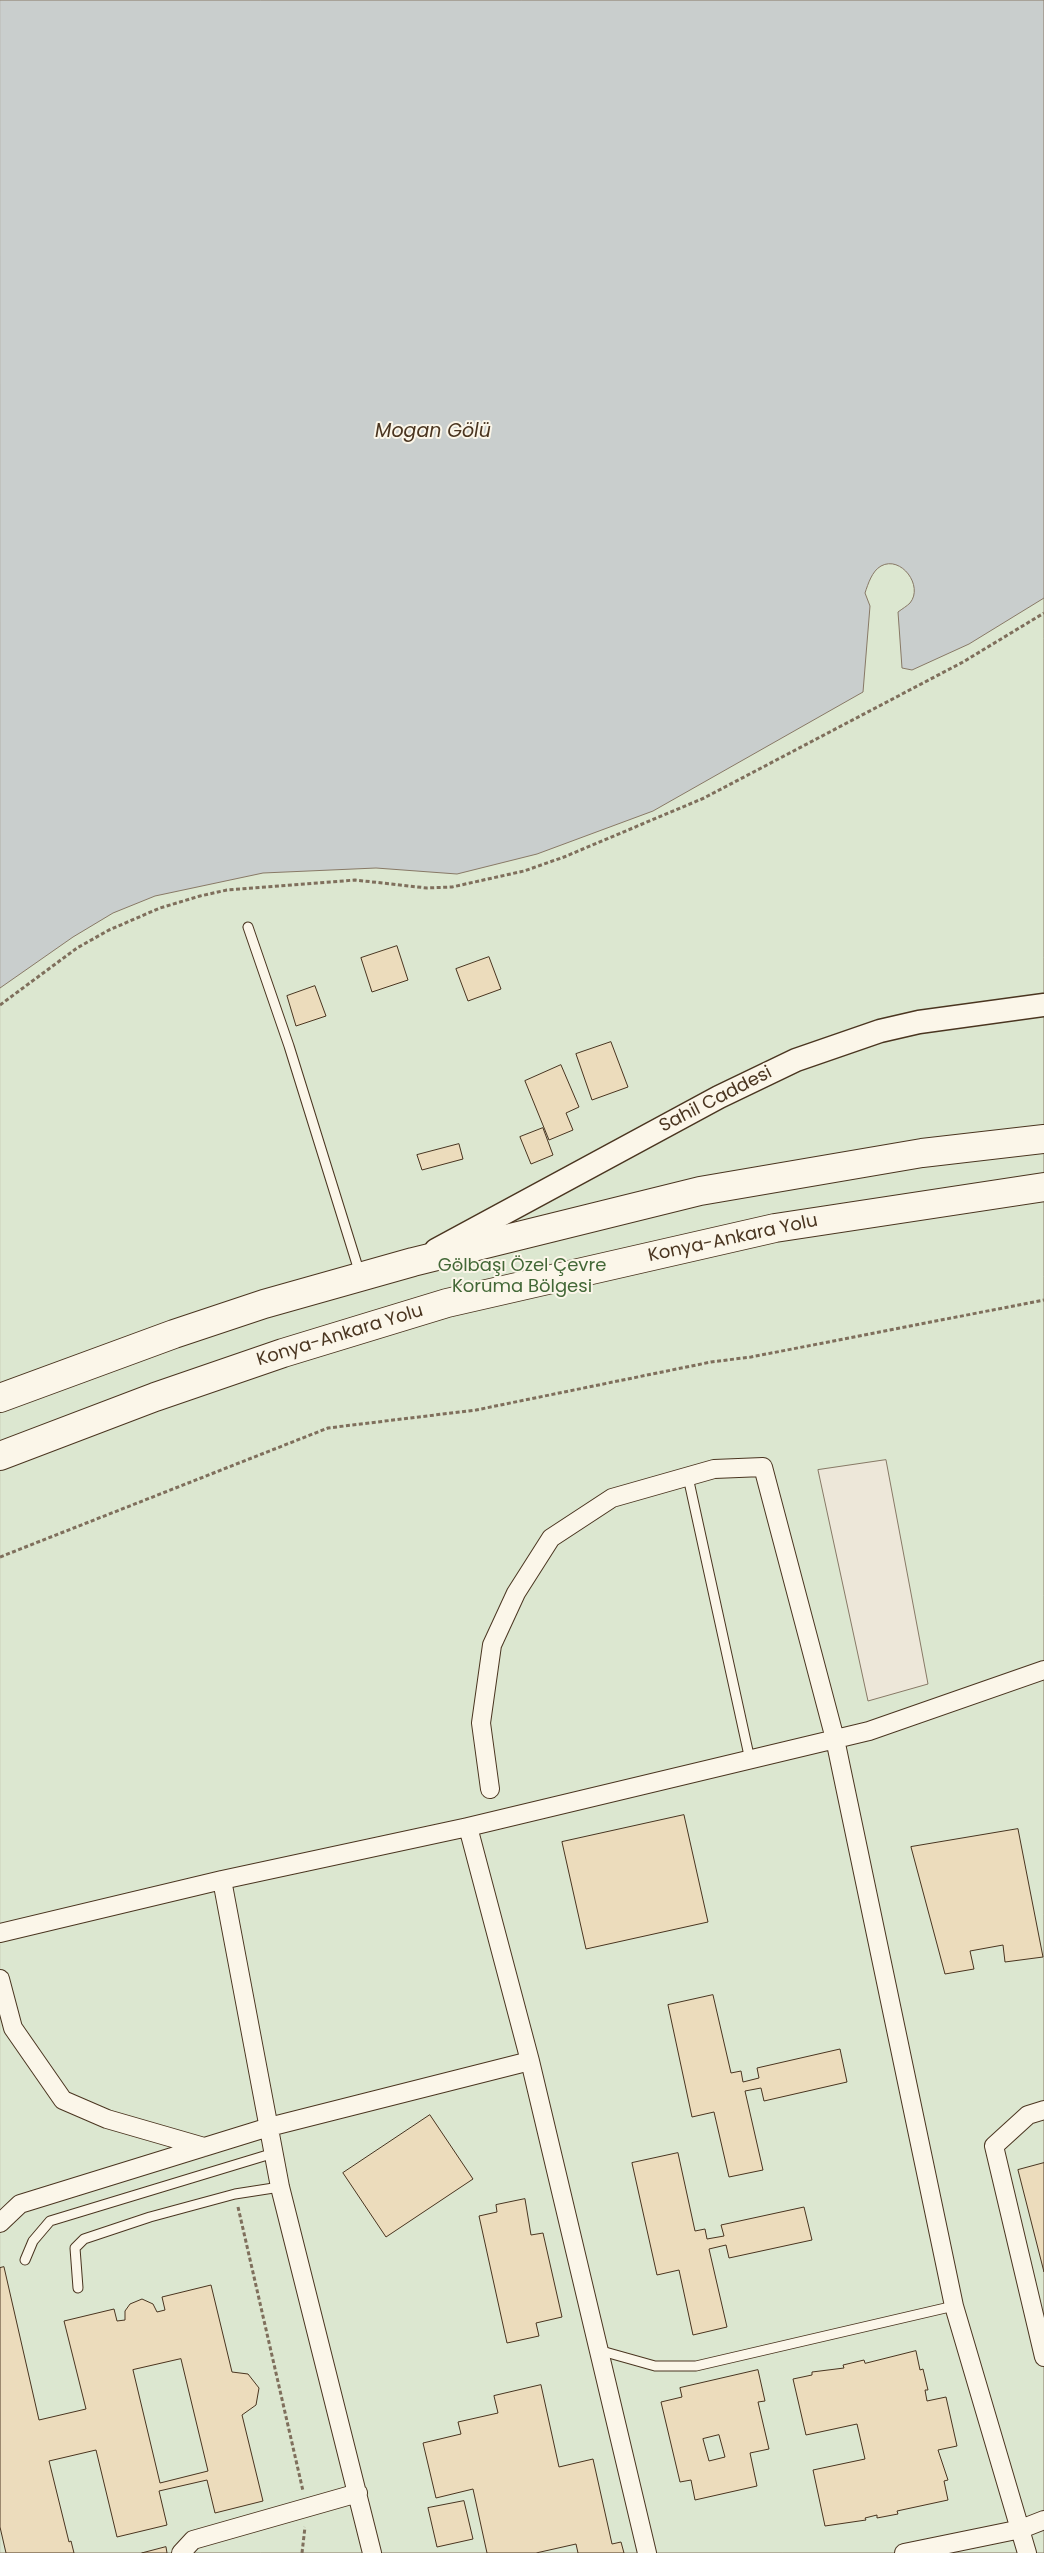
<!DOCTYPE html>
<html>
<head>
<meta charset="utf-8">
<style>
  body { margin:0 }
  canvas { display:block; background:#fbf6e9 }
</style>
</head>
<body>
<canvas width="1044" height="2553"></canvas>
<script>
const ctx = document.querySelector('canvas').getContext('2d');
ctx.lineJoin = 'round';
function fill(path, color) { ctx.fillStyle = color; ctx.fill(path, 'evenodd'); }
function trace(path, color, width, dash) { ctx.strokeStyle = color; ctx.lineWidth = width; ctx.lineCap = dash ? 'butt' : 'round'; ctx.setLineDash(dash || []); ctx.stroke(path); }
function drawText(font, color, halo, rows, align = 'center') {
  ctx.font = font + ' Poppins,sans-serif'; ctx.lineWidth = 4; ctx.setLineDash([]); ctx.textBaseline = 'middle'; ctx.strokeStyle = halo; ctx.fillStyle = color; for (const [text, x, y, turn = 0] of rows) {
    ctx.save(); ctx.translate(x, y); ctx.rotate((+turn || 0) * Math.PI / 180); ctx.textAlign = isNaN(turn) ? turn : align; if (halo) ctx.strokeText(text, 0, 0); ctx.fillText(text, 0, 0); ctx.restore();
  }
}
const green = new Path2D(`
  M 0,0 L 1044,0 L 1044,2553 L 0,2553 Z`);
fill(green, '#dce7d0');
trace(green, '#887966', 1);
const parking = new Path2D(`
  M 886,1460 L 928,1684 L 868,1701 L 818,1470 Z`);
fill(parking, '#ede7d9');
trace(parking, '#887966', 1);
const water = new Path2D(`
  M 0,0 L 1044,0 L 1044,598 L 969,644 L 912,670 L 902,668 L 898,612 C 902,609 907,606 910,603 C 924,586 901,555 881,566 C 872,571 868,584 865,593 L 870,606 L 863,692 L 653,811 L 537,854 L 457,874 L 376,868 L 263,873 L 155,896 L 113,913 L 73,937 L 0,988 Z`);
fill(water, '#c9cecd');
trace(water, '#887966', 1);
const building = new Path2D(`
  M 397,946 L 408,980 L 372,992 L 361,958 Z
  M 489,957 L 501,989 L 468,1001 L 456,969 Z
  M 315,986 L 326,1016 L 296,1026 L 287,996 Z
  M 611,1042 L 628,1087 L 592,1100 L 576,1054 Z
  M 561,1065 L 579,1107 L 566,1113 L 573,1130 L 549,1140 L 525,1081 Z
  M 543,1128 L 553,1155 L 531,1164 L 520,1137 Z
  M 459,1144 L 463,1159 L 422,1170 L 417,1155 Z
  M 684,1815 L 708,1922 L 586,1949 L 562,1842 Z
  M 1018,1829 L 1043,1957 L 1005,1962 L 1003,1945 L 970,1951 L 974,1969 L 945,1974 L 911,1847 Z
  M 713,1995 L 731,2073 L 741,2071 L 743,2082 L 759,2078 L 757,2068 L 840,2049 L 847,2082 L 764,2101 L 761,2088 L 745,2091 L 763,2170 L 729,2177 L 714,2112 L 692,2117 L 668,2005 Z
  M 430,2115 L 473,2179 L 386,2237 L 343,2173 Z
  M 678,2153 L 695,2231 L 705,2229 L 707,2239 L 724,2236 L 721,2225 L 804,2207 L 812,2240 L 729,2258 L 726,2245 L 709,2249 L 727,2327 L 693,2335 L 679,2270 L 657,2275 L 632,2163 Z
  M 1044,2163 L 1044,2272 L 1018,2170 Z
  M 525,2199 L 531,2235 L 543,2233 L 562,2317 L 536,2323 L 539,2336 L 507,2343 L 479,2216 L 497,2212 L 496,2205 Z
  M 4,2267 L 39,2420 L 86,2409 L 64,2321 L 114,2309 L 117,2321 L 125,2320 L 125,2311 L 130,2304 L 142,2299 L 153,2304 L 157,2312 L 165,2310 L 162,2297 L 211,2285 L 232,2372 L 248,2374 L 259,2388 L 256,2405 L 242,2415 L 263,2501 L 215,2513 L 207,2480 L 159,2491 L 167,2525 L 117,2537 L 96,2450 L 49,2461 L 69,2542 L 71,2541 L 74,2553 L 6,2553 L 0,2527 L 0,2268 ZM 181,2359 L 208,2471 L 160,2483 L 133,2370 Z
  M 916,2351 L 920,2370 L 923,2369 L 928,2390 L 925,2390 L 927,2401 L 946,2397 L 957,2446 L 938,2450 L 948,2480 L 944,2481 L 948,2500 L 897,2511 L 898,2514 L 877,2518 L 877,2515 L 865,2518 L 866,2520 L 825,2526 L 813,2470 L 865,2459 L 857,2424 L 806,2435 L 793,2379 L 812,2375 L 812,2372 L 844,2368 L 843,2365 L 864,2360 L 865,2363 Z
  M 758,2370 L 765,2401 L 758,2402 L 769,2449 L 750,2453 L 757,2486 L 695,2500 L 691,2480 L 680,2482 L 661,2402 L 682,2397 L 680,2388 ZM 719,2435 L 725,2457 L 709,2461 L 703,2439 Z
  M 541,2385 L 559,2467 L 593,2459 L 612,2544 L 621,2542 L 624,2553 L 578,2553 L 576,2544 L 536,2553 L 487,2553 L 473,2489 L 436,2498 L 423,2443 L 461,2434 L 458,2422 L 498,2413 L 494,2396 Z
  M 464,2501 L 473,2539 L 437,2547 L 428,2508 Z
  M 166,2547 L 167,2553 L 142,2553 Z`);
fill(building, '#ecdcbc');
trace(building, '#4a3520', 1);
const service = new Path2D(`
  M 248,927 L 289,1046 L 360,1274
  M 688,1477 L 750,1760
  M 25,2260 L 33,2241 L 50,2221 L 274,2153
  M 78,2288 L 75,2248 L 84,2239 L 150,2217 L 235,2194 L 280,2187
  M 598,2350 L 655,2366 L 696,2366 L 954,2306`);
const minor = new Path2D(`
  M 490,1789 L 481,1723 L 492,1645 L 516,1593 L 551,1538 L 612,1498 L 714,1469 L 763,1467 L 835,1739 L 954,2306 L 1027,2553
  M 468,1827 L 530,2061 L 647,2553
  M 222,1880 L 280,2187 L 372,2553
  M 0,1933 L 222,1880 L 468,1827 L 869,1731 L 1044,1670
  M 0,1979 L 13,2028 L 63,2100 L 107,2119 L 204,2147
  M 1044,2110 L 1028,2115 L 994,2146 L 1044,2357
  M 0,2223 L 20,2204 L 269,2127 L 530,2061
  M 181,2553 L 193,2540 L 358,2493
  M 904,2553 L 1021,2529 L 1044,2520`);
const tertiary = new Path2D(`
  M 436,1250 L 719,1097 L 796,1060 L 880,1031 L 919,1022 L 1044,1005`);
const trunk = new Path2D(`
  M 0,1398 L 174,1334 L 264,1304 L 413,1262 L 700,1191 L 922,1153 L 1044,1139
  M 0,1456 L 155,1397 L 283,1353 L 447,1303 L 775,1228 L 1044,1187`);
trace(service, '#4a3520', 11);
trace(minor, '#4a3520', 20);
trace(tertiary, '#4a3520', 25);
trace(trunk, '#4a3520', 30);
trace(new Path2D(`
  M 0,1005 L 77,948 L 109,930 L 160,908 L 200,896 L 227,890 L 355,880 L 427,888 L 452,887 L 524,871 L 564,857 L 704,798 L 963,662 L 1044,613
  M 0,1557 L 328,1428 L 476,1410 L 711,1362 L 751,1357 L 1044,1300
  M 238,2207 L 303,2491
  M 302,2553 L 305,2527`), '#7f6f5c', 3, [4, 2.5]);
trace(service, '#fbf6e9', 9);
trace(minor, '#fbf6e9', 18);
trace(tertiary, '#fbf6e9', 22);
trace(trunk, '#fbf6e9', 28);
drawText('18px', '#4a3520', '#fbf6e9', [
  ["Sahil Caddesi",716,1100,-27],
  ["Konya-Ankara Yolu",733,1239,-12],
  ["Konya-Ankara Yolu",340,1336,-17]
]);
drawText('18px', '#436837', '#fbf6e9', [
  ["Gölbaşı Özel Çevre",522,1266],
  ["Koruma Bölgesi",522,1287]
]);
drawText('italic 19px', '#4a3520', '#fbf6e9', [
  ["Mogan Gölü",433,432]
]);
</script>
</body>
</html>
